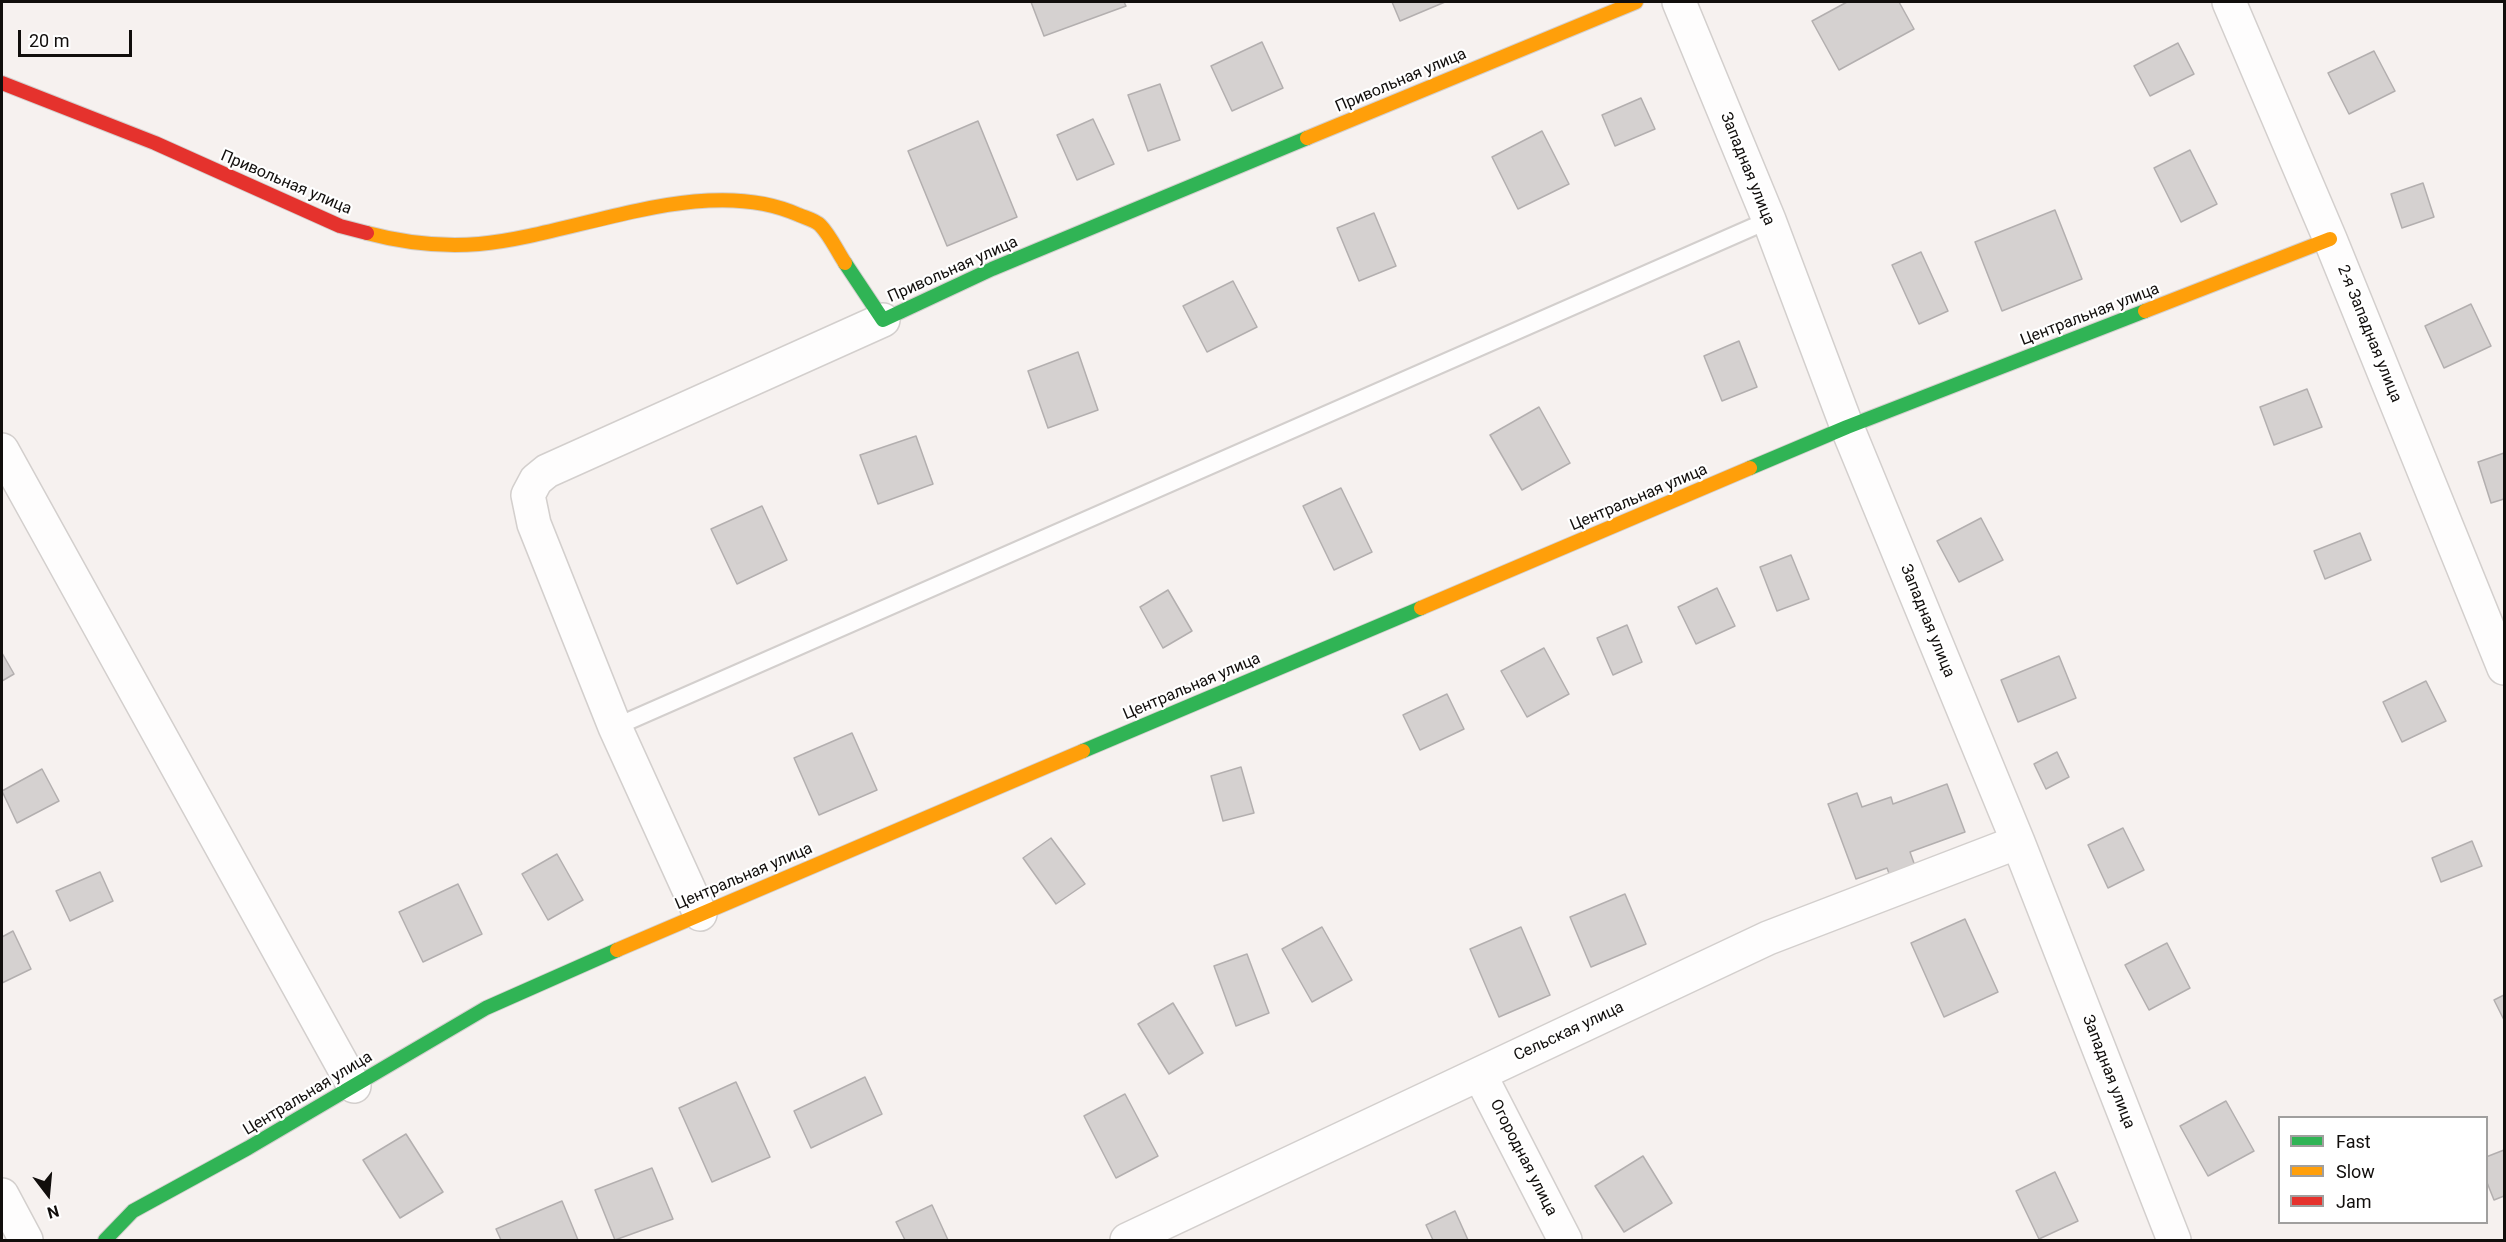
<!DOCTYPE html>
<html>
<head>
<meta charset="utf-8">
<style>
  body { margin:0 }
  #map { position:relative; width:2506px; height:1242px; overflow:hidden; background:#f6f1ef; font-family:Roboto,sans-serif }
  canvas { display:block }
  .frame { position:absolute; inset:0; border:3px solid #110e0c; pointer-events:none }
  .legend { position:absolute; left:2278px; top:1116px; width:210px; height:108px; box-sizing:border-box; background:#fff; border:2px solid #a09f9e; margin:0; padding:8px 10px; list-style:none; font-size:18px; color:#110e0c }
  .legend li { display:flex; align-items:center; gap:12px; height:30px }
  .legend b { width:30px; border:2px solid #a09f9e }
  .north { position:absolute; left:18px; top:1164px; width:60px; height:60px; -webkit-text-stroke:4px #fff; paint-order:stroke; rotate:164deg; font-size:16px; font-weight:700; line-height:24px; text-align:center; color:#110e0c }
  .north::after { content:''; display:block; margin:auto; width:21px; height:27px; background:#110e0c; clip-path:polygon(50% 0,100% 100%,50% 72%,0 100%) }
  .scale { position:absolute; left:18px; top:30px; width:114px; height:27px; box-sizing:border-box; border:3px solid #110e0c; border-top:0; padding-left:8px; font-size:18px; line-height:21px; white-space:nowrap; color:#110e0c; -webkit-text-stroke:4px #fff; paint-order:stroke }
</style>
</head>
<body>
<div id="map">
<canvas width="2506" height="1242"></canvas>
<div class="frame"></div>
<ul class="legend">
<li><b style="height:8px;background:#30b455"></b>Fast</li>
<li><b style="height:8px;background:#ff9f0a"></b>Slow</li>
<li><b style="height:8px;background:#e5322d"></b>Jam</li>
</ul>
<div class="north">N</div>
<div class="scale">20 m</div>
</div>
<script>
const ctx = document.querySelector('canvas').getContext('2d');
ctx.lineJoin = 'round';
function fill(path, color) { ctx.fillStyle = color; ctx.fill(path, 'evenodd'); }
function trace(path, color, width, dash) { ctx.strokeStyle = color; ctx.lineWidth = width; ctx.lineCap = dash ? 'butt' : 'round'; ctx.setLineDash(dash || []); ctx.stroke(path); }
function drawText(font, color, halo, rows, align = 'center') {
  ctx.font = font + ' Roboto,sans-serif'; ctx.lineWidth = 4.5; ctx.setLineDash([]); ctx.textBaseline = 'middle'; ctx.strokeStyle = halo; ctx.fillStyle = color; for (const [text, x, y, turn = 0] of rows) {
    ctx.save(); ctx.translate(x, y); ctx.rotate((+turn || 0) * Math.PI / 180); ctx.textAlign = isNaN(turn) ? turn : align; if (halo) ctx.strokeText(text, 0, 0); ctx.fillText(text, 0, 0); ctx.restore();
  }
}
const building = new Path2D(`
  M 1031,2 L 1124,2 L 1126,6 L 1044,36 Z
  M 1392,2 L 1445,2 L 1400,21 Z
  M 1847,2 L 1899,2 L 1914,29 L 1839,70 L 1812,21 Z
  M 1262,42 L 1283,88 L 1232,111 L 1211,66 Z
  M 2178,43 L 2194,74 L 2150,96 L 2134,66 Z
  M 2374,51 L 2395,91 L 2349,114 L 2328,73 Z
  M 1160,84 L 1180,140 L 1148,151 L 1128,95 Z
  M 1641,98 L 1655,129 L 1615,146 L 1602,115 Z
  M 1093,119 L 1114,164 L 1077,180 L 1057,135 Z
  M 978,121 L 1017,217 L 947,246 L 908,151 Z
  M 1542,131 L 1569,184 L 1518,209 L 1492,157 Z
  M 2190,150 L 2217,204 L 2181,222 L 2154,168 Z
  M 2423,183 L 2434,217 L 2402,228 L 2391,194 Z
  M 2055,210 L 2082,279 L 2002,311 L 1975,242 Z
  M 1374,213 L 1396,266 L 1359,281 L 1337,228 Z
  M 1921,252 L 1948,311 L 1919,324 L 1892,265 Z
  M 1233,281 L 1257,327 L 1207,352 L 1183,306 Z
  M 2471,304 L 2491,346 L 2444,368 L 2425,326 Z
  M 1739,341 L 1757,387 L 1722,401 L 1704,356 Z
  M 1078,352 L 1098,410 L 1048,428 L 1028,371 Z
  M 2307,389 L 2322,427 L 2274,445 L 2260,407 Z
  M 1539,407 L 1570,463 L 1522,490 L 1490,435 Z
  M 916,436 L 933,484 L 878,504 L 860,455 Z
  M 2504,453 L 2504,499 L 2491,503 L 2478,462 Z
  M 1341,488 L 1372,552 L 1334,570 L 1303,506 Z
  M 762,506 L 787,560 L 737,584 L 711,529 Z
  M 1981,518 L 2003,560 L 1959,582 L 1937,541 Z
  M 2360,533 L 2371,560 L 2325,579 L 2314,551 Z
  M 1791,555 L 1809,599 L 1777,611 L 1760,567 Z
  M 1717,588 L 1735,626 L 1696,644 L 1678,607 Z
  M 1168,590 L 1192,631 L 1163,648 L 1140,607 Z
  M 1627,625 L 1642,662 L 1613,675 L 1597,638 Z
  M 1544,648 L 1569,694 L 1527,717 L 1501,671 Z
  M 2,653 L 14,674 L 2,681 Z
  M 2059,656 L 2076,698 L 2018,722 L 2001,680 Z
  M 2426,681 L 2446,721 L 2402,742 L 2383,702 Z
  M 1447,694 L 1464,729 L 1420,750 L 1403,715 Z
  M 852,733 L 877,790 L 819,815 L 794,758 Z
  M 2057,752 L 2069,777 L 2046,789 L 2034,764 Z
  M 1241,767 L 1254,813 L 1223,821 L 1211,776 Z
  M 42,769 L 59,801 L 17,823 L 2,791 Z
  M 1947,784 L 1965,832 L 1910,852 L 1915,866 L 1890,876 L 1887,868 L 1856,879 L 1828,804 L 1857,793 L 1862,807 L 1891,797 L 1893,804 Z
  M 2123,828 L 2144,870 L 2108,888 L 2088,845 Z
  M 1051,838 L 1085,884 L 1056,904 L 1023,858 Z
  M 2472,841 L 2482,866 L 2441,882 L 2432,858 Z
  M 557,854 L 583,900 L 548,920 L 522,874 Z
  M 100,872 L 113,901 L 70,921 L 56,891 Z
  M 458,884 L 482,934 L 423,962 L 399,912 Z
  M 1625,894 L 1646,944 L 1591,967 L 1570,917 Z
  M 1965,919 L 1998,992 L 1944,1017 L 1911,943 Z
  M 1322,927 L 1352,980 L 1312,1002 L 1282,949 Z
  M 1521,927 L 1550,995 L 1499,1017 L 1470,949 Z
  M 13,931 L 31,969 L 2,983 L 2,937 Z
  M 2167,943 L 2190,988 L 2149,1010 L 2125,965 Z
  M 1247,954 L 1269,1013 L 1236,1026 L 1214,966 Z
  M 2504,995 L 2504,1020 L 2494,1000 Z
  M 1173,1003 L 1203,1053 L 1169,1074 L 1138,1024 Z
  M 865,1077 L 882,1114 L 811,1148 L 794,1111 Z
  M 736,1082 L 770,1157 L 712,1182 L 679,1108 Z
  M 1125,1094 L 1158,1156 L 1116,1178 L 1084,1116 Z
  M 2226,1101 L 2254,1151 L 2208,1176 L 2180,1126 Z
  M 406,1134 L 443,1192 L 400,1218 L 363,1160 Z
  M 2504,1150 L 2504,1196 L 2494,1200 L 2486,1180 L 2486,1157 Z
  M 1643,1156 L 1672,1203 L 1624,1232 L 1595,1186 Z
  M 652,1168 L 673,1219 L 615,1240 L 595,1190 Z
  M 2055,1172 L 2078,1221 L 2039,1239 L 2016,1191 Z
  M 562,1201 L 578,1240 L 501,1240 L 496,1229 Z
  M 932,1205 L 948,1240 L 905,1240 L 896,1222 Z
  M 1455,1211 L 1468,1240 L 1433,1240 L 1426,1225 Z`);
fill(building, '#d5d1d0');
trace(building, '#b3afaf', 1.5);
const lane = new Path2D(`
  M 615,727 L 1769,220`);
const street = new Path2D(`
  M 1679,2 L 1769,220 L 1847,427 L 2018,842 L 2174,1240
  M 2229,2 L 2330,239 L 2504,668
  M 2,450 L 354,1086
  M 700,914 L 615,727 L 534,524 L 528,495 L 536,480 L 547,471 L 883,320
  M 1480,1075 L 1565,1240
  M 2,1195 L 26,1240
  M 1127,1240 L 1768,938 L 2018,842`);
const fast = new Path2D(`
  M 845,263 L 883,320 L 992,269 L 1307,138
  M 1750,468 L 1847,427 L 2145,311
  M 1083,751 L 1421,608
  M 105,1240 L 133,1211 L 248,1148 L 486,1008 L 617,950`);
const slow = new Path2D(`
  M 1307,138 L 1636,2
  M 367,233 C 404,243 440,247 479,244 C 577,235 705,172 799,215 C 806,218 815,220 820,225 C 830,235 837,251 845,263
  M 2145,311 L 2330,239
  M 1421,608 L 1750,468
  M 617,950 L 1083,751`);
const jam = new Path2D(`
  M 2,83 L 155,143 L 340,226 L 367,233`);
trace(lane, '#d3cfcd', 20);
trace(street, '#d3cfcd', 36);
trace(fast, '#d3cfcd', 16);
trace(slow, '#d3cfcd', 16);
trace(jam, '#d3cfcd', 16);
trace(lane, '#fefdfd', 16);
trace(street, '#fefdfd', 33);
trace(fast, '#30b455', 14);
trace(slow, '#ff9f0a', 14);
trace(jam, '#e5322d', 14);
drawText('16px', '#110e0c', '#fff', [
  ["Привольная улица",1401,81,-23],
  ["Западная улица",1747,169,68],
  ["Привольная улица",286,183,23],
  ["Привольная улица",953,270,-24],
  ["Центральная улица",2090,315,-21],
  ["2-я Западная улица",2369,334,68],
  ["Центральная улица",1639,498,-23],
  ["Западная улица",1927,621,68],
  ["Центральная улица",1192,687,-23],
  ["Центральная улица",744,877,-23],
  ["Сельская улица",1569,1032,-25],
  ["Западная улица",2108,1072,69],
  ["Центральная улица",308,1094,-31],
  ["Огородная улица",1523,1158,63]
]);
</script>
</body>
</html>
